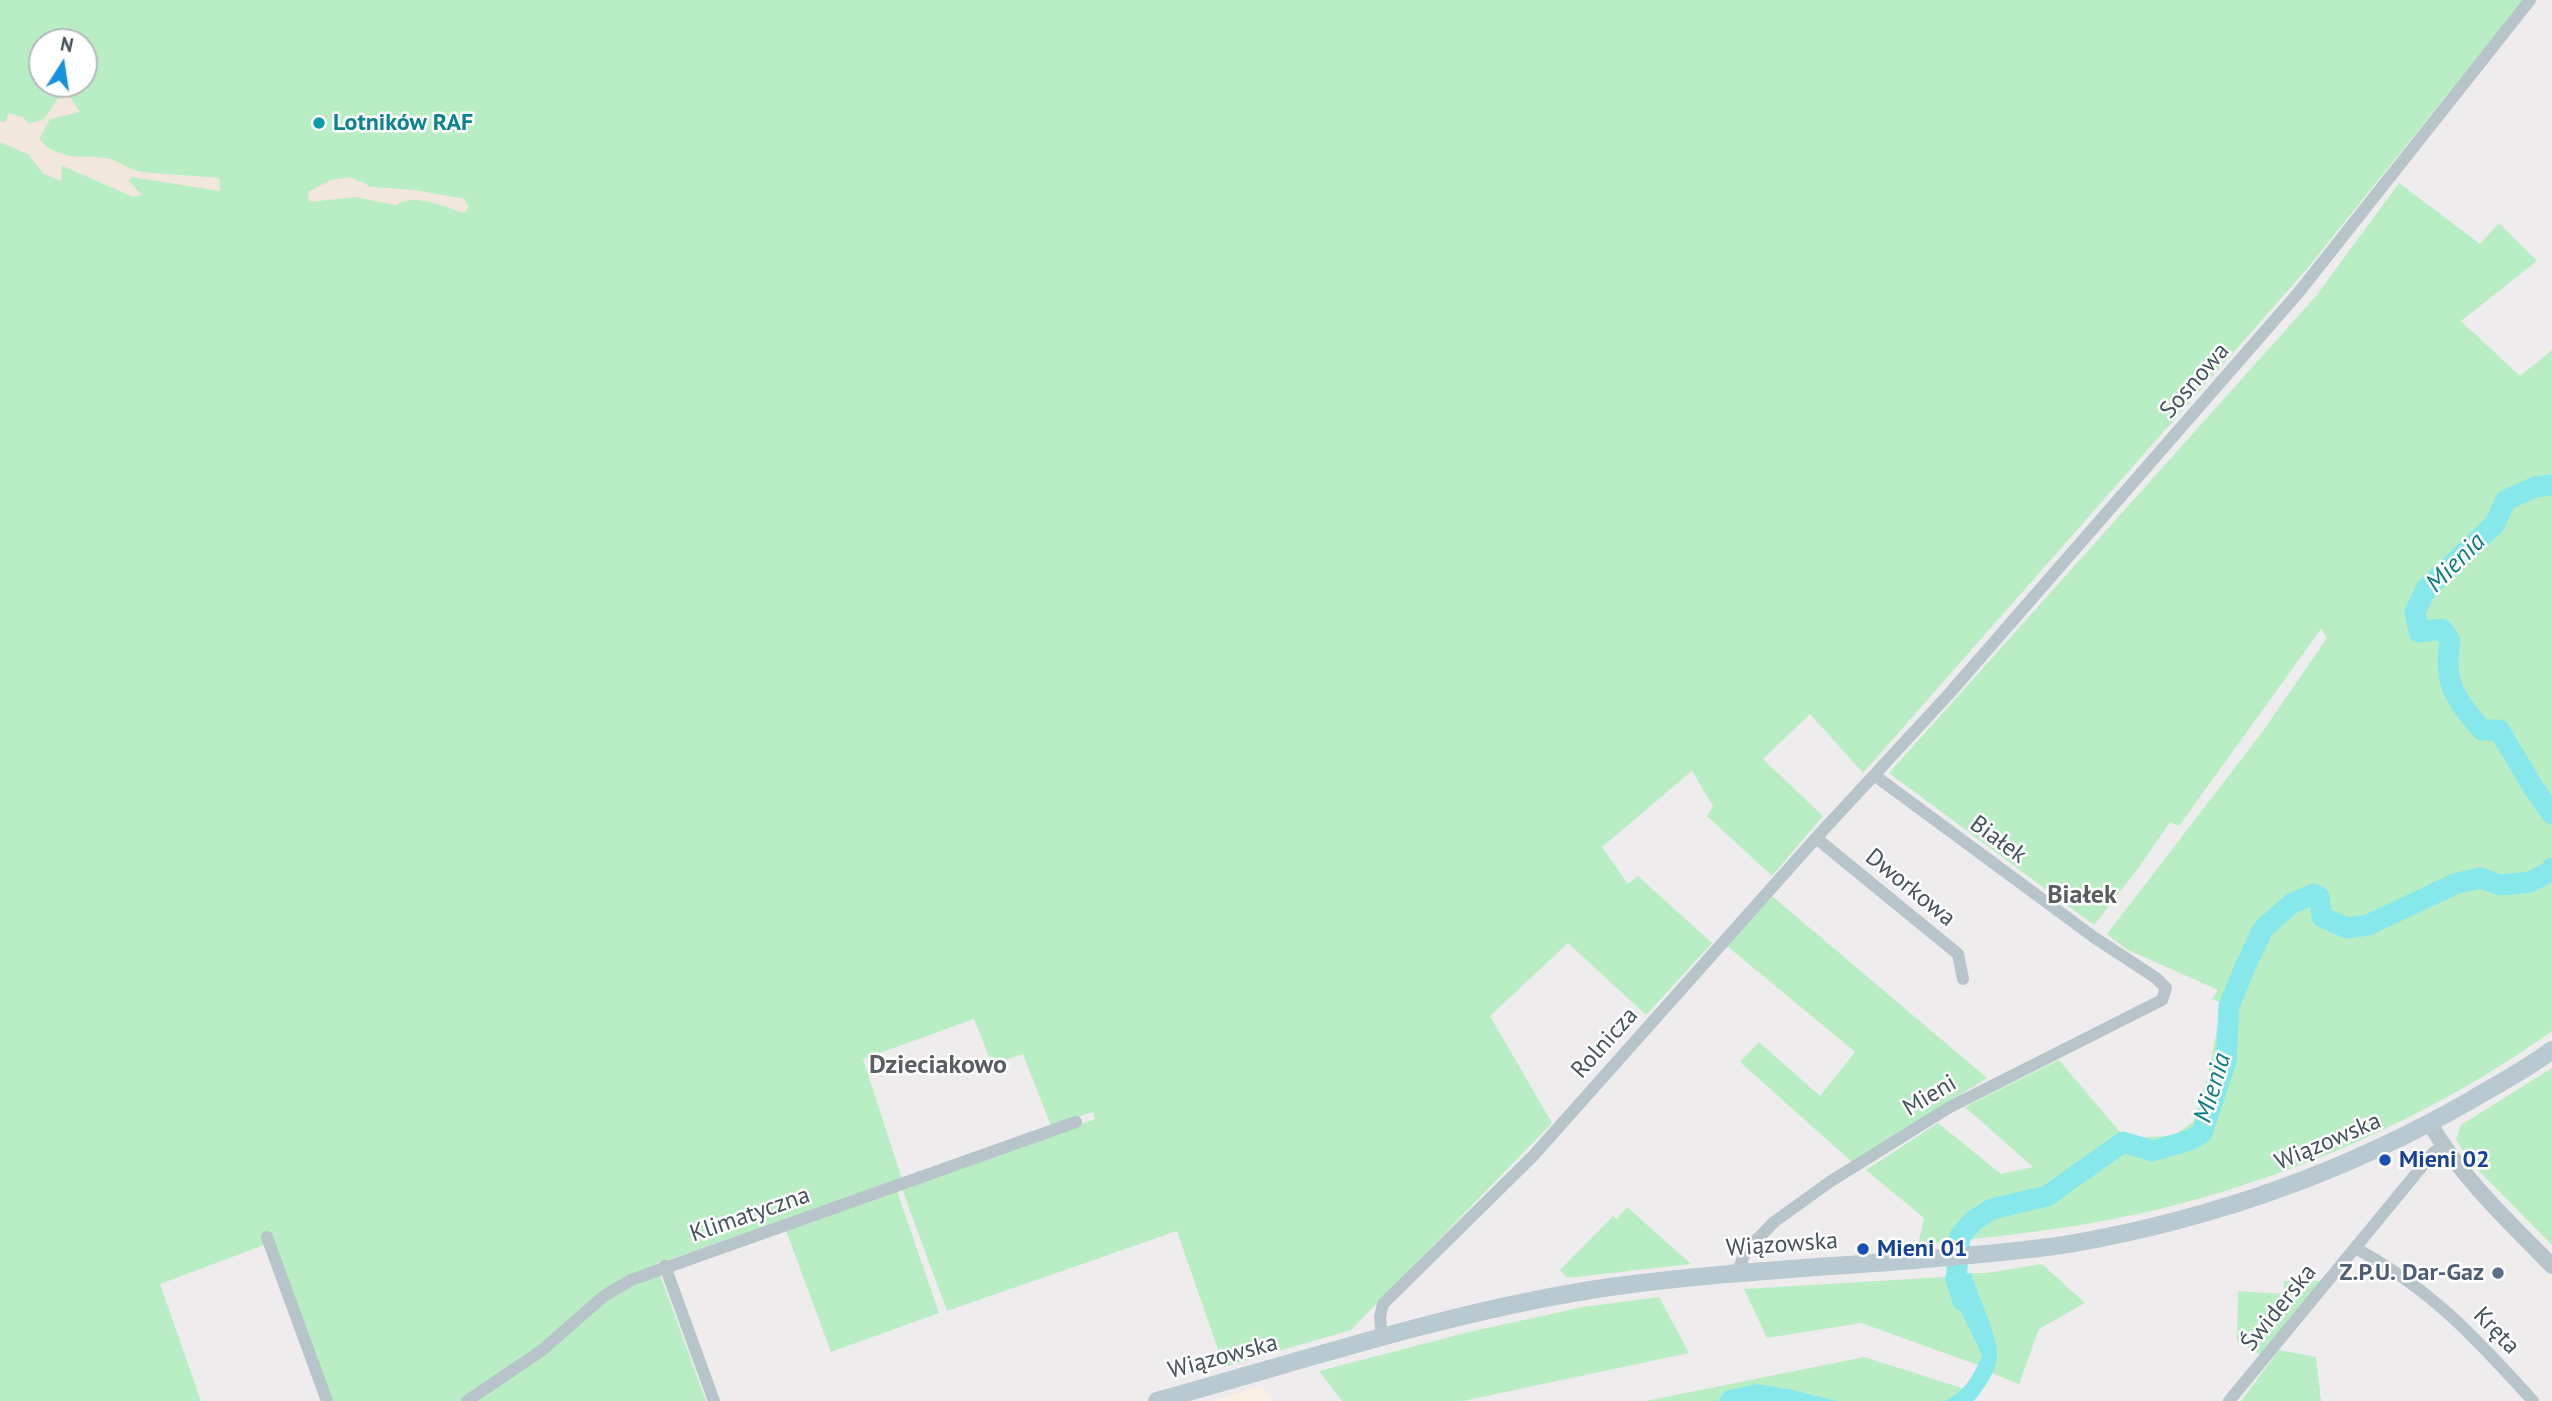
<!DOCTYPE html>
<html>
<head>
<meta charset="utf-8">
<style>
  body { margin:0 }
  #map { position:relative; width:2552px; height:1401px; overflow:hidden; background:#efeced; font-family:"PT Sans",sans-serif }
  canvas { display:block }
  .north { position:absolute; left:28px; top:28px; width:70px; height:70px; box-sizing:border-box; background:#fff; border:2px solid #b5babd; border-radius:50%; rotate:12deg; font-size:19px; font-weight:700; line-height:28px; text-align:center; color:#45535a }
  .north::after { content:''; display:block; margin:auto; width:24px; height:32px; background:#1891dd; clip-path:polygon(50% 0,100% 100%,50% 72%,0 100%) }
</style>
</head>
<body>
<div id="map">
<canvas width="2552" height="1401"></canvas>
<div class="north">N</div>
</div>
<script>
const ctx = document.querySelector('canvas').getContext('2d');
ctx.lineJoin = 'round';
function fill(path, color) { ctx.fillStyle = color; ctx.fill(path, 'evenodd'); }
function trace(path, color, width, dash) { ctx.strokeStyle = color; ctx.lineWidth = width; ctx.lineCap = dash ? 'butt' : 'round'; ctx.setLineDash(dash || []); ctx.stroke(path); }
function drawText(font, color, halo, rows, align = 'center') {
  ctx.font = font + ' "PT Sans",sans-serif'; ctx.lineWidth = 5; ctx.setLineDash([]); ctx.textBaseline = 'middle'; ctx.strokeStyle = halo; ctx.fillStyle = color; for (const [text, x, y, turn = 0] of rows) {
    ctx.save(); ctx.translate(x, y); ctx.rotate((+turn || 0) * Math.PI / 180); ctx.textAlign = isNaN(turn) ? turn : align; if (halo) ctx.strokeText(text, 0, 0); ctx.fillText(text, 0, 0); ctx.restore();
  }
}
fill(new Path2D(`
  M 1262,1386 L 1273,1401 L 1211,1401 Z`), '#fbf0e4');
fill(new Path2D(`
  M 0,0 L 2523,0 L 2306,270 L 1863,773 L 1810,714 L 1763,759 L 1823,816 L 1772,876 L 1707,816 L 1713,806 L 1692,771 L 1602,847 L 1628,884 L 1638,876 L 1712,943 L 1646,1015 L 1568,943 L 1490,1016 L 1552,1123 L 1351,1330 L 1224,1367 L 1177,1231 L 947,1311 L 902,1189 L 1095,1119 L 1093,1112 L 1051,1126 L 1023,1054 L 992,1064 L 974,1019 L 863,1059 L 902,1179 L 656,1264 L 706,1401 L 331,1401 L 272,1242 L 160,1284 L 201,1401 L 0,1401 L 0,142 L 28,154 L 44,174 L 61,165 L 113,188 L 132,177 L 220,190 L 218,178 L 139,172 L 123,167 L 110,159 L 72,157 L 48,149 L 39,139 L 64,90 L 44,119 L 29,124 L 22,117 L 5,123 L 0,122 ZM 42,42 L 84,42 L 84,84 L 42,84 ZM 361,181 L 370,187 L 413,190 L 464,199 L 464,213 C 445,207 414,192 396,205 L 356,197 Z
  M 2399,183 L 2480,244 L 2499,223 L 2537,261 L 2461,321 L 2520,376 L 2552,350 L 2552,1031 C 2429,1119 2285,1181 2138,1214 C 2066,1230 1991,1237 1918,1245 L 1924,1218 L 1866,1170 L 1938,1123 L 2001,1174 L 2033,1167 L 1965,1107 L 2059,1060 L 2125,1138 L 2173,1136 L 2193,1122 L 2208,1076 L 2222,1004 L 2212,999 L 2218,990 L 2126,949 L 2107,934 L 2263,731 L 2327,638 L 2321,629 L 2179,826 L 2170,822 L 2137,870 L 2094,925 L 1889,773 L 2316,296 Z
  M 1772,896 L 1987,1078 L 1853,1163 L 1740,1062 L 1759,1042 L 1820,1096 L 1855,1052 L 1727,946 Z
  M 2552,1068 L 2552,1245 L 2469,1161 L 2456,1139 L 2461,1125 Z
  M 897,1191 L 939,1313 L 831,1352 L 786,1231 Z
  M 1627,1207 L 1691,1264 L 1567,1278 L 1560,1270 L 1613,1216 L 1617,1219 Z
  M 2042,1264 L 2085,1303 L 2039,1329 L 2019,1384 L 1992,1373 L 1997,1357 L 1971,1273 L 1987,1273 Z
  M 1944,1277 C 1956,1303 1973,1329 1982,1354 L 1978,1365 L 1861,1323 L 1767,1338 L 1744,1289 Z
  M 2284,1281 L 2324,1281 L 2260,1355 L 2237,1341 L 2238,1291 L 2284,1294 Z
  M 1659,1297 L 1689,1353 L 1463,1401 L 1342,1401 L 1319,1371 L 1469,1332 L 1583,1307 Z
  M 2279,1350 L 2316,1357 L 2321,1401 L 2241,1401 Z
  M 1864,1357 L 1962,1388 L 1954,1397 L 1944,1401 L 1838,1401 L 1793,1390 L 1725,1391 L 1718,1401 L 1646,1401 Z`), '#b9eec4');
fill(new Path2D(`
  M 65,89 L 80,112 L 50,119 L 39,139 C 60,164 81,153 109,159 C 119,161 127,169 138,171 C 164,176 192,176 219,178 L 220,191 L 132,177 L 129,181 L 142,195 L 133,197 L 62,165 L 61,181 L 44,174 L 28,154 L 0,142 L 0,122 L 5,122 L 9,113 L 22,117 L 29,124 L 44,119 Z
  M 350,177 L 370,187 L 413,190 L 464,199 L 469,207 L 464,213 C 445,207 413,192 396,205 L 356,197 L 309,202 L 308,192 L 331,180 Z`), '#f1e7dc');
fill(new Path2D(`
  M 1971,1273 C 1977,1294 1999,1338 1997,1357 C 1996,1372 1983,1390 1974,1401 L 1944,1401 C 1965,1392 1974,1375 1982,1355 L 1944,1277 Z
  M 1757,1384 L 1793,1390 L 1838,1401 L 1718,1401 L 1725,1391 Z`), '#86e8eb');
trace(new Path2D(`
  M 2552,485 L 2535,487 L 2506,500 L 2494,525 L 2426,589 L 2415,612 L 2419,632 L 2442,629 L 2450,641 C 2443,684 2455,698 2482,730 L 2499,730 L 2535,790 L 2552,814
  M 1963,1301 L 1956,1280 L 1960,1236 L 1973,1221 L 1992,1209 L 2047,1196 L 2123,1142 L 2153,1151 L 2190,1140 L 2202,1133 L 2226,1062 L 2229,1006 L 2245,967 L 2263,929 L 2291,904 L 2313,894 L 2319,897 L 2322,917 L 2347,928 L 2368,925 L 2457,883 L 2481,878 L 2500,885 L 2530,882 L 2551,871 L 2552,868`), '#86e8eb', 21);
trace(new Path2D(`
  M 1816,838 L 1958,954 L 1963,979
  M 267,1237 L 327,1401
  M 2355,1248 C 2430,1288 2477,1339 2533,1401
  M 665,1266 L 714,1401
  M 1738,1272 L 1745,1252 L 1774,1222 L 1831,1181 L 1950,1107 L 2162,1000 L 2166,988 L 2156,978 L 2095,938 L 1874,775
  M 1382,1339 L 1380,1317 L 1383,1304 L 1533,1156 L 1816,838 L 1948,695 L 2299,292 L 2530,0
  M 467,1401 L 541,1351 L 604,1296 L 631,1280 L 1076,1122
  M 2229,1401 L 2434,1152 L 2444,1147`), '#b7c4ca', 12);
trace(new Path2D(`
  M 2430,1124 C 2462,1178 2508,1221 2552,1266`), '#b7c4ca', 16);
trace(new Path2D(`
  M 1157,1401 C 1305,1360 1458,1309 1610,1287 C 1711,1273 1813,1268 1915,1260 C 1969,1255 2022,1252 2075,1243 C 2215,1218 2348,1171 2471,1100 C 2498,1084 2527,1069 2552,1050`), '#b9c9d1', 18);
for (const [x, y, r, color] of [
  [319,123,7,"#0f9aa8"],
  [2385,1160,7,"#1a4fb4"],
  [1863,1249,7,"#1a4fb4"],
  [2498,1273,7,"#5c6f8a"]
]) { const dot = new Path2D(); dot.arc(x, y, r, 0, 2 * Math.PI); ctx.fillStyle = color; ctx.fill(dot); trace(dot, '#fff', 2.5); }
drawText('bold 24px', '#0d838f', '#fff', [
  ["Lotników RAF",333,123]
], 'left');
drawText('24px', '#45535a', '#fff', [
  ["Sosnowa",2195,381,-49],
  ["Białek",1998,840,36],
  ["Dworkowa",1910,888,39],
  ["Rolnicza",1605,1043,-48],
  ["Mieni",1930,1096,-31],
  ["Wiązowska",2328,1142,-23],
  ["Klimatyczna",750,1215,-19],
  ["Wiązowska",1782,1245,-4],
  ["Świderska",2279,1308,-51],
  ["Kręta",2496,1331,46],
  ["Wiązowska",1223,1357,-15]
]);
drawText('bold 24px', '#164399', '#fff', [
  ["Mieni 02",2399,1160],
  ["Mieni 01",1877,1249]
], 'left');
drawText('bold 24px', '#4e5e75', '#fff', [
  ["Z.P.U. Dar-Gaz",2484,1273]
], 'right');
drawText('italic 26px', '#0d7d81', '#fff', [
  ["Mienia",2456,563,-45],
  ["Mienia",2213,1088,-73]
]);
drawText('bold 26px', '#595e61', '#fff', [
  ["Białek",2082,896],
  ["Dzieciakowo",938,1066]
]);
</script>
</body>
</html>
